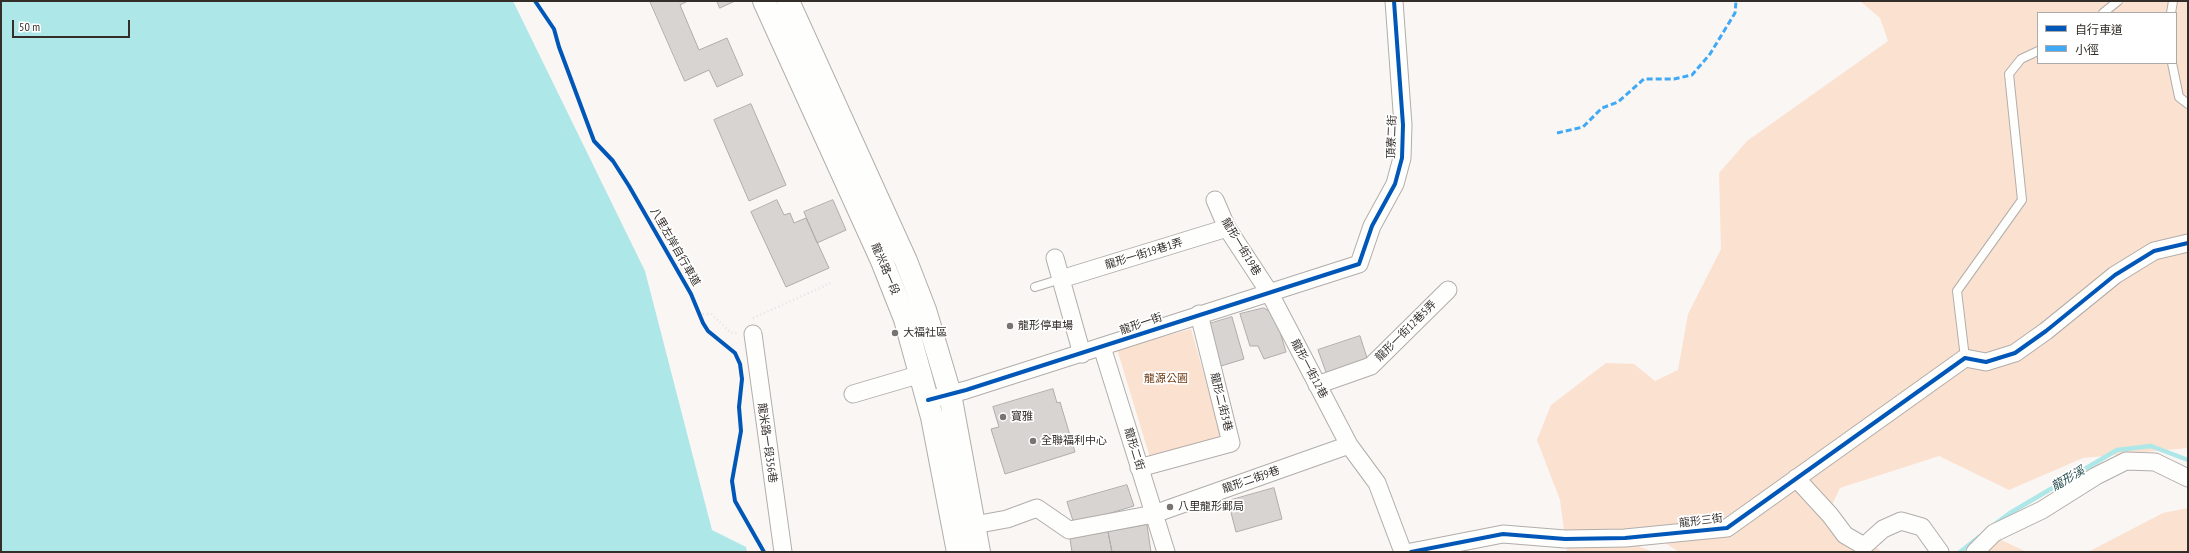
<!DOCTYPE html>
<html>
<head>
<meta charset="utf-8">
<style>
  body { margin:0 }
  #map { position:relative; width:2189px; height:553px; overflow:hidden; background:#faf6f4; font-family:"PT Sans Narrow","Noto Sans TC",sans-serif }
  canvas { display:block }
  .frame { position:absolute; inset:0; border:2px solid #332e2a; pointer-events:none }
  .legend { position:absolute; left:2037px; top:12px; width:140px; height:52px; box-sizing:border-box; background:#fff; border:1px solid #adabaa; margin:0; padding:5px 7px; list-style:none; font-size:12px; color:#332e2a }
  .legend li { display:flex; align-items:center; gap:8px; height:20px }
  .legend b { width:20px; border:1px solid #adabaa }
  .scale { position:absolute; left:12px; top:20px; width:118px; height:18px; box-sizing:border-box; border:2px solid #332e2a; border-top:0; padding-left:5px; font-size:12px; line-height:14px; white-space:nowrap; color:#332e2a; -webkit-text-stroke:3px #fff; paint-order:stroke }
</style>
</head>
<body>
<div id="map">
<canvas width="2189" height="553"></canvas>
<div class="frame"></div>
<ul class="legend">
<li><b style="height:5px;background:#0057b8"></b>自行車道</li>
<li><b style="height:5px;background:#3fa9f5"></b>小徑</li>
</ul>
<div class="scale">50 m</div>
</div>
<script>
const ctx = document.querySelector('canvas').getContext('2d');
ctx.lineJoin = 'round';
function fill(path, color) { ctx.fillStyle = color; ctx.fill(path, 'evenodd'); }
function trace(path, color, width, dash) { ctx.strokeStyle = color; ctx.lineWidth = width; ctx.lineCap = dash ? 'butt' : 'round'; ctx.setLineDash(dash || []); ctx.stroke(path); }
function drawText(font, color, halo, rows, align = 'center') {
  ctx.font = font + ' "PT Sans Narrow","Noto Sans TC",sans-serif'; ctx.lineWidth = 3.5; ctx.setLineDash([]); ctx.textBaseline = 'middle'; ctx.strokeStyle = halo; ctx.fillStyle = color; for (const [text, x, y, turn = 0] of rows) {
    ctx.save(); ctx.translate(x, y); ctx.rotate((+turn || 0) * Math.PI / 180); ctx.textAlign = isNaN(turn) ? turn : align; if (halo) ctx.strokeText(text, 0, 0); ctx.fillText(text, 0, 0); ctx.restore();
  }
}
fill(new Path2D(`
  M 1860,1 L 2188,1 L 2188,448 L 2083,458 L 2009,490 L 1939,456 L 1840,488 L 1829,511 L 1881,551 L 1679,552 L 1642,528 L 1612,535 L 1653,552 L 1567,552 L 1560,500 L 1537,440 L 1551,405 L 1606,363 L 1634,364 L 1655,381 L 1678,370 L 1688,314 L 1721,249 L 1719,173 L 1747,141 L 1888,41 L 1880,18 ZM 2038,13 L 2176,13 L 2176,63 L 2038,63 Z
  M 1191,329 L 1222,438 L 1151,461 L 1117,349 Z
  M 2188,508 L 2188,552 L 2088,552 L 2163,513 Z
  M 1999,539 L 2027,552 L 1985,552 Z`), '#fbe1d0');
fill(new Path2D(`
  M 1,1 L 513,1 L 645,271 L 712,530 L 746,547 L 747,552 L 1,552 Z`), '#aee7e7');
trace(new Path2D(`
  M 1995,524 L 2010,513 L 2117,450 L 2151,446 L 2188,460
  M 1960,552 L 1979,537`), '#aee7e7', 4.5);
const building = new Path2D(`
  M 650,1 L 688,1 L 680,5 L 699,50 L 727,38 L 743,75 L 717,87 L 709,70 L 685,81 Z
  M 717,1 L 735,1 L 720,8 Z
  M 751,104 L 786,185 L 749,201 L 714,120 Z
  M 777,200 L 784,215 L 790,213 L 794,223 L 806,218 L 829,268 L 786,287 L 751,212 Z
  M 833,200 L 846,230 L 817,243 L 804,212 Z
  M 1264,308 L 1275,315 L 1286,352 L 1264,359 L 1258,346 L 1250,346 L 1240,314 Z
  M 1232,317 L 1244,359 L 1221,366 L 1209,324 Z
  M 1360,336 L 1368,361 L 1327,375 L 1318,350 Z
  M 1053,389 L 1057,403 L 1060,402 L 1075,452 L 1005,474 L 991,429 L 999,427 L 993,407 Z
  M 1127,485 L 1134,506 L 1074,524 L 1067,502 Z
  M 1274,488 L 1282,519 L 1236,532 L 1228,501 Z
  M 1147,525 L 1151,552 L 1112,552 L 1108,532 Z
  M 1108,532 L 1112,552 L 1072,552 L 1070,539 Z`);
fill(building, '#d8d4d1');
trace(building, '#b0acaa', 1);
const lane = new Path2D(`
  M 2103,13 L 2118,1
  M 2171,13 L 2173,1
  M 2172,63 L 2179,97 L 2188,104
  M 1035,287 L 1061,279
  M 1965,358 L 1957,291 L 2022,200 L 2009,74 L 2021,59 L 2038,51`);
const street = new Path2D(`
  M 1215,200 L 1227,228 L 1269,292 L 1349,445 L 1377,483 L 1403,552
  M 1055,258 L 1082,354
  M 1061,279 L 1227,228
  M 753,334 L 783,552
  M 1102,347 L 1166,552
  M 1317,385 L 1371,366 L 1448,290
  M 853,394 L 921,374
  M 928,400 L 966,390 L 1359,264 L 1372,226 L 1395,184 L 1402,158 L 1403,125 L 1394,1
  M 1139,468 L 1231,443 L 1199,314
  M 1796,478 L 1830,515 L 1845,535 L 1864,546 L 1883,529 L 1901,521 L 1922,527 L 1940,552
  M 974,525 L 1007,519 L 1037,508 L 1069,530 L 1154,514 L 1349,445
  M 1411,552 L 1503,534 L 1565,539 L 1625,538 L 1727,528 L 1965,358 L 1986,362 L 2015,353 L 2046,331 L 2115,275 L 2154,251 L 2188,243
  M 1975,552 L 1994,533 L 2042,510 L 2096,476 L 2126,461 L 2155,462 L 2188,478`);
const primary = new Path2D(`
  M 764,1 L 882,261 L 905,319 L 932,417 L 958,552
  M 788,1 L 906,261 L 925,310 L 950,394 L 979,552`);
trace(lane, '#b1adaa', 10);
trace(street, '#b1adaa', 19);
trace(primary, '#b1adaa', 24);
trace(new Path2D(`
  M 699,314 L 711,314 L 731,333 L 737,333
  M 753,318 L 833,282`), '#e4e2e2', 2.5, [1, 3]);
trace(lane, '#fefefd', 8);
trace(street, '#fefefd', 17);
trace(primary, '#fefefd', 22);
trace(new Path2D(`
  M 1557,133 L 1583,127 L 1602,108 L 1618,102 L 1644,79 L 1674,79 L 1692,75 L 1710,54 L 1735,13 L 1736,1`), '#3fa9f5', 3, [6, 3]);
trace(new Path2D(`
  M 535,1 L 554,29 L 559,47 L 594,141 L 613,161 L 629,186 L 691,294 L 703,323 L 708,331 L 735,353 L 740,364 L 742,379 L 739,407 L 741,431 L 732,481 L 735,501 L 764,552
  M 928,400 L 966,390 L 1359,264 L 1372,226 L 1395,184 L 1402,158 L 1403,125 L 1394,1
  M 1411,552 L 1503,534 L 1565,539 L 1625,538 L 1727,528 L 1965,358 L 1986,362 L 2015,353 L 2046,331 L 2115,275 L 2154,251 L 2188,243`), '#0057b8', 4);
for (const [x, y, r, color] of [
  [1010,326,4,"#797471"],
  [895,333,4,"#797471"],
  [1003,417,4,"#797471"],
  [1033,441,4,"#797471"],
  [1170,507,4,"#797471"]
]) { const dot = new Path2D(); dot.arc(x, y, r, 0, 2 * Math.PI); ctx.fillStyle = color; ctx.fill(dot); trace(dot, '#fff', 1.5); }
drawText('11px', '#332e2a', '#fff', [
  ["頂寮二街",1392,137,-88],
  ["八里左岸自行車道",675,247,60],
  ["龍形一街19巷",1241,247,59],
  ["龍形一街19巷1弄",1144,254,-17],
  ["龍米路一段",885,269,67],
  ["龍形一街",1141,324,-19],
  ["龍形一街12巷5弄",1406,331,-45],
  ["龍形一街12巷",1309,369,62],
  ["龍形二街3巷",1221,402,76],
  ["龍米路一段356巷",767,443,82],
  ["龍形二街",1134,449,73],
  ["龍形二街9巷",1251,480,-19],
  ["龍形三街",1701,521,-7]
]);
drawText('11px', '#332e2a', '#fff', [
  ["龍形停車場",1018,326],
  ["大福社區",903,333],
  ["寶雅",1011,417],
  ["全聯福利中心",1041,441],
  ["八里龍形郵局",1178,507]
], 'left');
drawText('11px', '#703d15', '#fff', [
  ["龍源公園",1166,379]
]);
drawText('italic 12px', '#22494a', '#fff', [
  ["龍形溪",2068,479,-30]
]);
</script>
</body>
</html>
